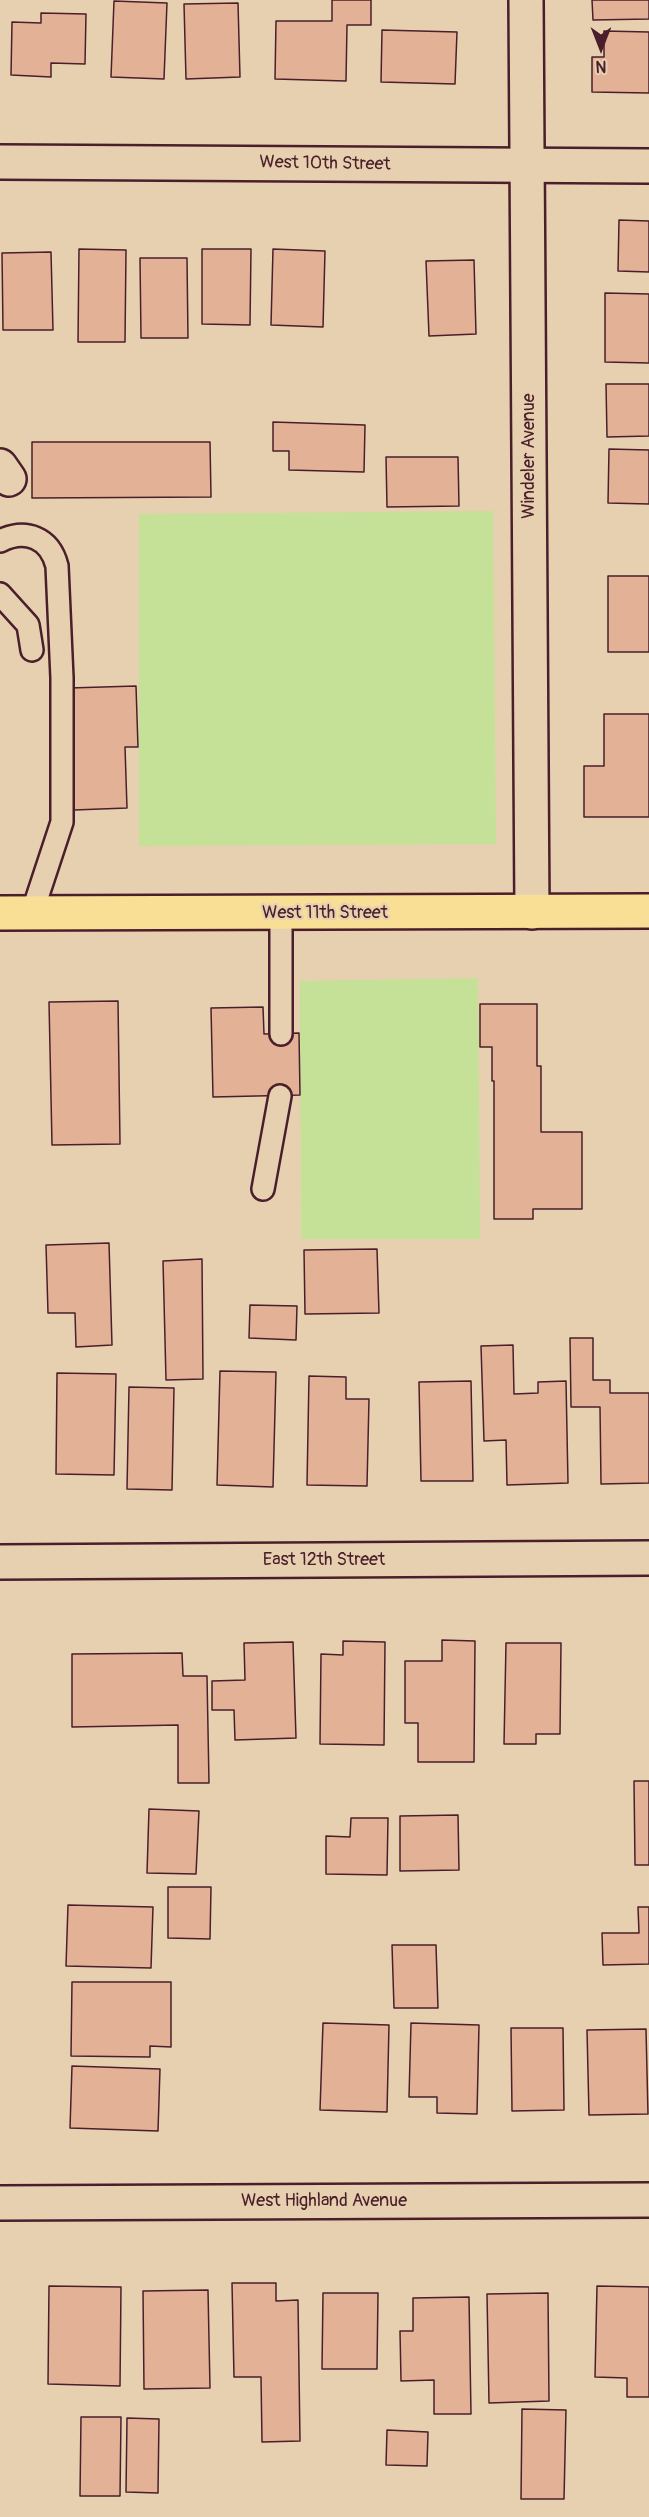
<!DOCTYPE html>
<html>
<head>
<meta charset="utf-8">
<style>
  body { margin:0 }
  #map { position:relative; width:649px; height:2517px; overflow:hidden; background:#e7d0b0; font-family:Pangolin,sans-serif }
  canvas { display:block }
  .north { position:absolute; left:571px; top:18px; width:60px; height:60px; -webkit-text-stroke:4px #e7d0b0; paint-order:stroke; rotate:180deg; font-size:16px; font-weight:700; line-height:24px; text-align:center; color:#4a1f2b }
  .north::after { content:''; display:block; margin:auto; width:21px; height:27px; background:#4a1f2b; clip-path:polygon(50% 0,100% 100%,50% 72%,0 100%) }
</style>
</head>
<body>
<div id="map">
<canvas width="649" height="2517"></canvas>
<div class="north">N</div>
</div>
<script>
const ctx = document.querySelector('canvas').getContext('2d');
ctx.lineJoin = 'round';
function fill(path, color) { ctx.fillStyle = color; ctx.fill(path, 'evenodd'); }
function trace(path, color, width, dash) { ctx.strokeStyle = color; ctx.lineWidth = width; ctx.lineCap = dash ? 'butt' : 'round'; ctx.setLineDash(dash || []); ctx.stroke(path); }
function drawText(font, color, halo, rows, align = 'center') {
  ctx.font = font + ' Pangolin,sans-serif'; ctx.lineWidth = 4.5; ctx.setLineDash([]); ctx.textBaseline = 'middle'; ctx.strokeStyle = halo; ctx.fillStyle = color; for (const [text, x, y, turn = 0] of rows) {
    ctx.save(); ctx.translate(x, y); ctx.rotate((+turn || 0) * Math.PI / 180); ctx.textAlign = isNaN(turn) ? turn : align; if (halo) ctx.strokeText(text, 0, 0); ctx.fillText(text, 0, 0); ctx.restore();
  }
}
fill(new Path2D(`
  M 493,511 L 496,844 L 139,846 L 139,514 Z
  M 478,978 L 480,1239 L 301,1239 L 300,981 Z`), '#c5e097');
const building = new Path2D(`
  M 332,0 L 371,0 L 371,25 L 347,25 L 346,81 L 275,79 L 276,21 L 332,21 Z
  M 592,0 L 649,0 L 649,19 L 593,20 Z
  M 114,1 L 167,3 L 164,79 L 111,77 Z
  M 238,3 L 240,77 L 186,79 L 184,4 Z
  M 41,13 L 86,14 L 85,64 L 51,63 L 51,77 L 11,75 L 12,22 L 41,23 Z
  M 382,30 L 457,32 L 455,84 L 381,82 Z
  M 604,31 L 649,32 L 649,93 L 592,92 L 592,57 L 604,57 Z
  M 619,220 L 649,221 L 649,272 L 618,271 Z
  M 79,249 L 126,250 L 125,342 L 78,342 Z
  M 202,249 L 251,249 L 250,325 L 202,324 Z
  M 273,249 L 325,251 L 323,327 L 271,325 Z
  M 51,252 L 53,330 L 3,330 L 2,253 Z
  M 140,258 L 187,258 L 188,338 L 141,338 Z
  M 474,260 L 476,334 L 429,336 L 426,261 Z
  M 605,293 L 649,294 L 649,363 L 605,362 Z
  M 606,384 L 649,384 L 649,436 L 607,437 Z
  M 273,422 L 365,425 L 364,472 L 289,470 L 289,451 L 273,451 Z
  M 32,442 L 210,442 L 211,497 L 32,498 Z
  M 609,449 L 649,450 L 649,504 L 608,503 Z
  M 386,457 L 458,457 L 459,506 L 387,507 Z
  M 608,576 L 649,576 L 649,652 L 608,652 Z
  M 136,686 L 138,747 L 125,747 L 127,808 L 74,810 L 69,688 Z
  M 604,714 L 649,714 L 649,817 L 584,817 L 584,766 L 604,766 Z
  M 118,1001 L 120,1144 L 52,1145 L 49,1002 Z
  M 480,1004 L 537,1004 L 537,1066 L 541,1066 L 541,1132 L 582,1132 L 582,1209 L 533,1209 L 533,1219 L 494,1219 L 494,1081 L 492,1081 L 492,1047 L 480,1047 Z
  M 263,1007 L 264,1034 L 299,1033 L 300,1095 L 213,1097 L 211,1008 Z
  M 109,1243 L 112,1345 L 76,1347 L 75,1313 L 48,1313 L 46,1245 Z
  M 377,1249 L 379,1313 L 305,1314 L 304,1250 Z
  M 202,1259 L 203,1379 L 166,1380 L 163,1261 Z
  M 250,1305 L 297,1306 L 296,1340 L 249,1338 Z
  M 570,1338 L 593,1338 L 593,1380 L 610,1380 L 610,1393 L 649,1393 L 649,1483 L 601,1484 L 600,1407 L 571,1407 Z
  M 513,1345 L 514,1394 L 538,1393 L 538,1382 L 566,1381 L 568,1483 L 507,1485 L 506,1440 L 484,1441 L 481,1346 Z
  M 220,1371 L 276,1372 L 273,1487 L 217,1485 Z
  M 57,1373 L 116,1374 L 114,1475 L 56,1474 Z
  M 309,1376 L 346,1377 L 346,1399 L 369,1399 L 367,1486 L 307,1485 Z
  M 471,1381 L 473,1481 L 421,1481 L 419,1382 Z
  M 129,1387 L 174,1388 L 172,1490 L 127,1489 Z
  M 442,1640 L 475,1641 L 474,1762 L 418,1762 L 418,1723 L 405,1723 L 405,1661 L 442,1661 Z
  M 343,1641 L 385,1642 L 384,1745 L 320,1744 L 321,1654 L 343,1655 Z
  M 293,1642 L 296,1738 L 235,1740 L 234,1710 L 212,1710 L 212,1681 L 245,1680 L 244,1643 Z
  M 506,1643 L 561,1643 L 560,1734 L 536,1734 L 536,1744 L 504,1744 Z
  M 182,1653 L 183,1676 L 207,1676 L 209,1783 L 178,1783 L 178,1725 L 72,1727 L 72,1654 Z
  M 634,1781 L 649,1781 L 649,1865 L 635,1865 Z
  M 149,1809 L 199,1811 L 196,1874 L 147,1873 Z
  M 458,1815 L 459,1870 L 400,1871 L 400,1816 Z
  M 351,1818 L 388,1818 L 387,1875 L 326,1874 L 326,1836 L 350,1837 Z
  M 168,1887 L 211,1887 L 210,1939 L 168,1938 Z
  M 68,1905 L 153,1907 L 151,1968 L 66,1966 Z
  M 638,1907 L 649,1907 L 649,1964 L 603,1965 L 602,1933 L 639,1933 Z
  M 392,1945 L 436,1945 L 438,2008 L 394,2008 Z
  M 72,1982 L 171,1982 L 171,2047 L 150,2046 L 150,2057 L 71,2056 Z
  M 323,2023 L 389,2025 L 387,2112 L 320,2110 Z
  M 411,2023 L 479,2025 L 477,2114 L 437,2113 L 437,2097 L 409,2097 Z
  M 511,2028 L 563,2028 L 564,2110 L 512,2111 Z
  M 646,2029 L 648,2114 L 589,2115 L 587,2030 Z
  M 72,2066 L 160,2069 L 158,2131 L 70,2128 Z
  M 232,2283 L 276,2283 L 276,2301 L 298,2300 L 300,2441 L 262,2442 L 261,2377 L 234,2377 Z
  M 49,2286 L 121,2287 L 120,2386 L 48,2384 Z
  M 597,2286 L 649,2287 L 649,2397 L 627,2397 L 627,2378 L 595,2377 Z
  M 208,2290 L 210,2388 L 144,2389 L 143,2291 Z
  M 323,2293 L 378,2293 L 377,2369 L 322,2369 Z
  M 548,2293 L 549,2401 L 489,2403 L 487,2294 Z
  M 469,2297 L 471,2414 L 434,2414 L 434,2380 L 401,2381 L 400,2331 L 413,2331 L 413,2298 Z
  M 522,2409 L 566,2410 L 564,2499 L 521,2499 Z
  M 81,2417 L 121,2417 L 120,2496 L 80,2496 Z
  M 127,2418 L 159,2419 L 158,2493 L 126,2492 Z
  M 387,2430 L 428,2432 L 427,2466 L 386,2465 Z`);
fill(building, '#e3b196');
trace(building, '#4a1f2b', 1.5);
const service = new Path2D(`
  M 0,541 C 26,528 50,538 57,566 L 62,678 L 62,822 L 32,913
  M 0,594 L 28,625 L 32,650
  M 281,913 L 281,1034
  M 263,1189 L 280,1096`);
const minor = new Path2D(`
  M 526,0 L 532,912
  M 0,466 L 9,479
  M 0,1562 L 649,1558
  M 0,2203 L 649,2200`);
const tertiary = new Path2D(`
  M 0,162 L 649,166`);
const primary = new Path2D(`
  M 0,913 L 649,911`);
trace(service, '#4a1f2b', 26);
trace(minor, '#4a1f2b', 38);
trace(tertiary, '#4a1f2b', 38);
trace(primary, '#4a1f2b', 38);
trace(service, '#e7d0b0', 21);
trace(minor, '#e7d0b0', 33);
trace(tertiary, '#e7d0b0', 33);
trace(primary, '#f9df96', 33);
drawText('18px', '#4a1f2b', '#e7d0b0', [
  ["West 10th Street",325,164,1],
  ["Windeler Avenue",529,456,-90],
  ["West 11th Street",325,913],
  ["East 12th Street",324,1560],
  ["West Highland Avenue",324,2201]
]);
</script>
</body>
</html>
